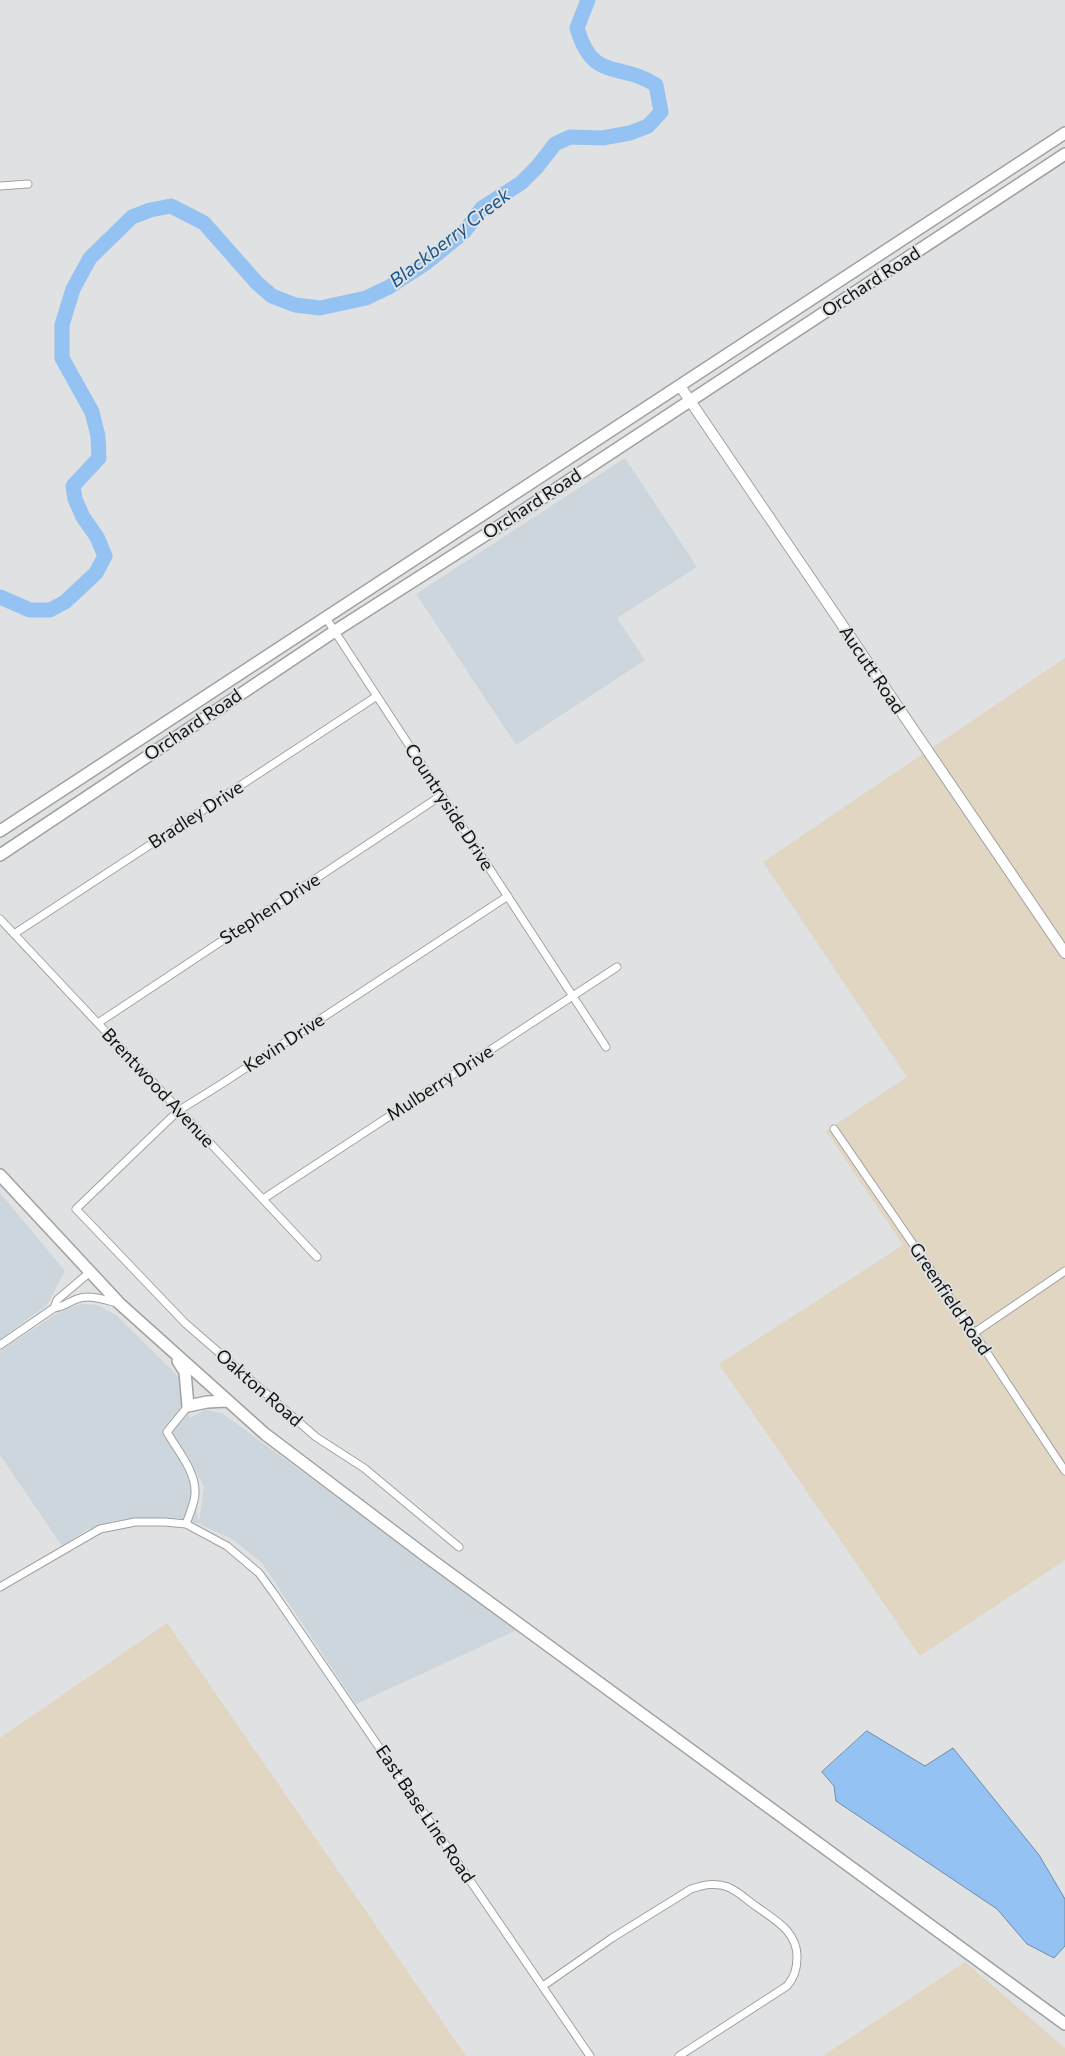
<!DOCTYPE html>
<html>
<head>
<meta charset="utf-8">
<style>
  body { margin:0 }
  canvas { display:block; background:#dfe1e2 }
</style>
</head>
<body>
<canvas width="1065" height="2056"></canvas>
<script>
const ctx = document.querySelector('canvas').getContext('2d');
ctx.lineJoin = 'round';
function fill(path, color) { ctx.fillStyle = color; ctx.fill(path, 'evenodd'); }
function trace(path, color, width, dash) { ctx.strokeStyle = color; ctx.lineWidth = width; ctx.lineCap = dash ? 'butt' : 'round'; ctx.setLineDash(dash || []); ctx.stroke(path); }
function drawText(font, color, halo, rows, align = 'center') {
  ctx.font = font + ' Commissioner,sans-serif'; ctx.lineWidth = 4; ctx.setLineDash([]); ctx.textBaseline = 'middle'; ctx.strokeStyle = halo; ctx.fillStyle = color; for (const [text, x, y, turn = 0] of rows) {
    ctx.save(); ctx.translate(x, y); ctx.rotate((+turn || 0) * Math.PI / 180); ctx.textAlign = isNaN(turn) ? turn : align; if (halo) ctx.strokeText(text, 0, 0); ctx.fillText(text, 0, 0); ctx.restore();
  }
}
fill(new Path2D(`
  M 625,458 L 697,567 L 617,618 L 645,660 L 516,745 L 416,594 Z
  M 0,1193 L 65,1271 L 47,1305 L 0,1339 Z
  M 81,1304 L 98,1305 L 116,1315 L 180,1378 L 182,1393 L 190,1418 L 205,1410 L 222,1413 L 517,1630 L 356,1704 L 262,1563 L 232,1539 L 199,1524 L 179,1518 L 136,1519 L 112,1521 L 86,1530 L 62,1546 L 0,1455 L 0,1351 L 58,1313 ZM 187,1454 L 204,1487 L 199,1522 L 186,1454 Z`), '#ced6dd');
fill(new Path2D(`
  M 1065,658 L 1065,1560 L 920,1656 L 719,1364 L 903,1245 L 826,1131 L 907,1077 L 763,862 Z
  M 167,1623 L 430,2004 L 466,2056 L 0,2056 L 0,1738 Z
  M 965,1962 L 1065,2048 L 1065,2056 L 823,2056 Z`), '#e0d6c1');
const water = new Path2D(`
  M 867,1731 L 925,1766 L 953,1748 L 1039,1855 L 1065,1899 L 1065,1946 L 1054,1958 L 1027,1944 L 997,1909 L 836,1801 L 834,1786 L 822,1772 Z`);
fill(water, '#94c2f2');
trace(water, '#6c8dae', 1);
trace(new Path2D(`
  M 0,597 L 30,610 L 50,610 L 65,602 L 96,573 L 105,556 L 97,537 L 83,517 L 75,499 L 73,486 L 99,458 L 98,436 L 92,412 L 62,358 L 62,325 L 73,289 L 90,258 L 132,217 L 150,210 L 171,206 L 204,223 L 257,283 L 272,296 L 295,305 L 320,308 L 366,298 L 389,287 L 426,263 L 464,232 L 482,208 L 521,183 L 537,167 L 555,144 L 570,137 L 602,138 L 630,133 L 648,126 L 661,112 L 656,85 C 619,61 593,83 577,28 L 588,0`), '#94c2f2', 15);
const street = new Path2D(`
  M 0,186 L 28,184
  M 326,618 L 606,1047
  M 0,919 L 317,1257
  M 14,934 L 377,696
  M 98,1023 L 442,795
  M 834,1129 L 974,1333 L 1065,1471
  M 263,1199 L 617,967
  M 54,1308 L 57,1300 L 90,1272
  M 974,1333 L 1065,1271
  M 0,1345 L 54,1308 C 63,1307 69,1302 77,1299 C 90,1294 105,1300 117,1303
  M 186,1524 C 189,1515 195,1503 195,1493 C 196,1471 177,1450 167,1432 L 188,1406
  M 459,1547 L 364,1468 L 316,1437 L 185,1323 L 76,1209 L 178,1111 L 223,1083 L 508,896
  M 0,1587 L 100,1529 L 135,1522 L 165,1522 L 186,1524 L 227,1546 L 259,1573 L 275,1595 L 590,2056
  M 543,1986 L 612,1938 L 691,1889 C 703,1885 715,1882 728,1887 C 738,1891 748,1901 757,1907 C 775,1920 798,1932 797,1958 C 797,1970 794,1978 787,1986 L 679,2056`);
const secondary = new Path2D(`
  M 680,386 L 1065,953`);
const primary = new Path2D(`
  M 0,831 L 1065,133
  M 0,855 L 335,631 L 515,516 L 1065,154
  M 0,1175 L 120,1304 L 265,1434 L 426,1556 L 1065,2024
  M 178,1361 L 185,1372 L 188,1406 L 207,1402 L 226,1401`);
trace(street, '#9fa1a2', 9);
trace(secondary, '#9fa1a2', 12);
trace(primary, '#9fa1a2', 14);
trace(street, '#fff', 7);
trace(secondary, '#fff', 10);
trace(primary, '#fff', 11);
drawText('18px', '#101111', '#dfe1e2', [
  ["Orchard Road",871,282,-33],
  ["Orchard Road",532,504,-33],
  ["Aucutt Road",872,670,56],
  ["Orchard Road",193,725,-34],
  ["Countryside Drive",449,807,57],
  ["Bradley Drive",196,815,-33],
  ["Stephen Drive",270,909,-33],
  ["Kevin Drive",284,1043,-33],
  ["Mulberry Drive",440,1083,-33],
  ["Brentwood Avenue",158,1088,47],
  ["Greenfield Road",950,1299,56],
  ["Oakton Road",259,1388,41],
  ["East Base Line Road",425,1814,56]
]);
drawText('italic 19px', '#165791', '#dfe1e2', [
  ["Blackberry Creek",450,238,-38]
]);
</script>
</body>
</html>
